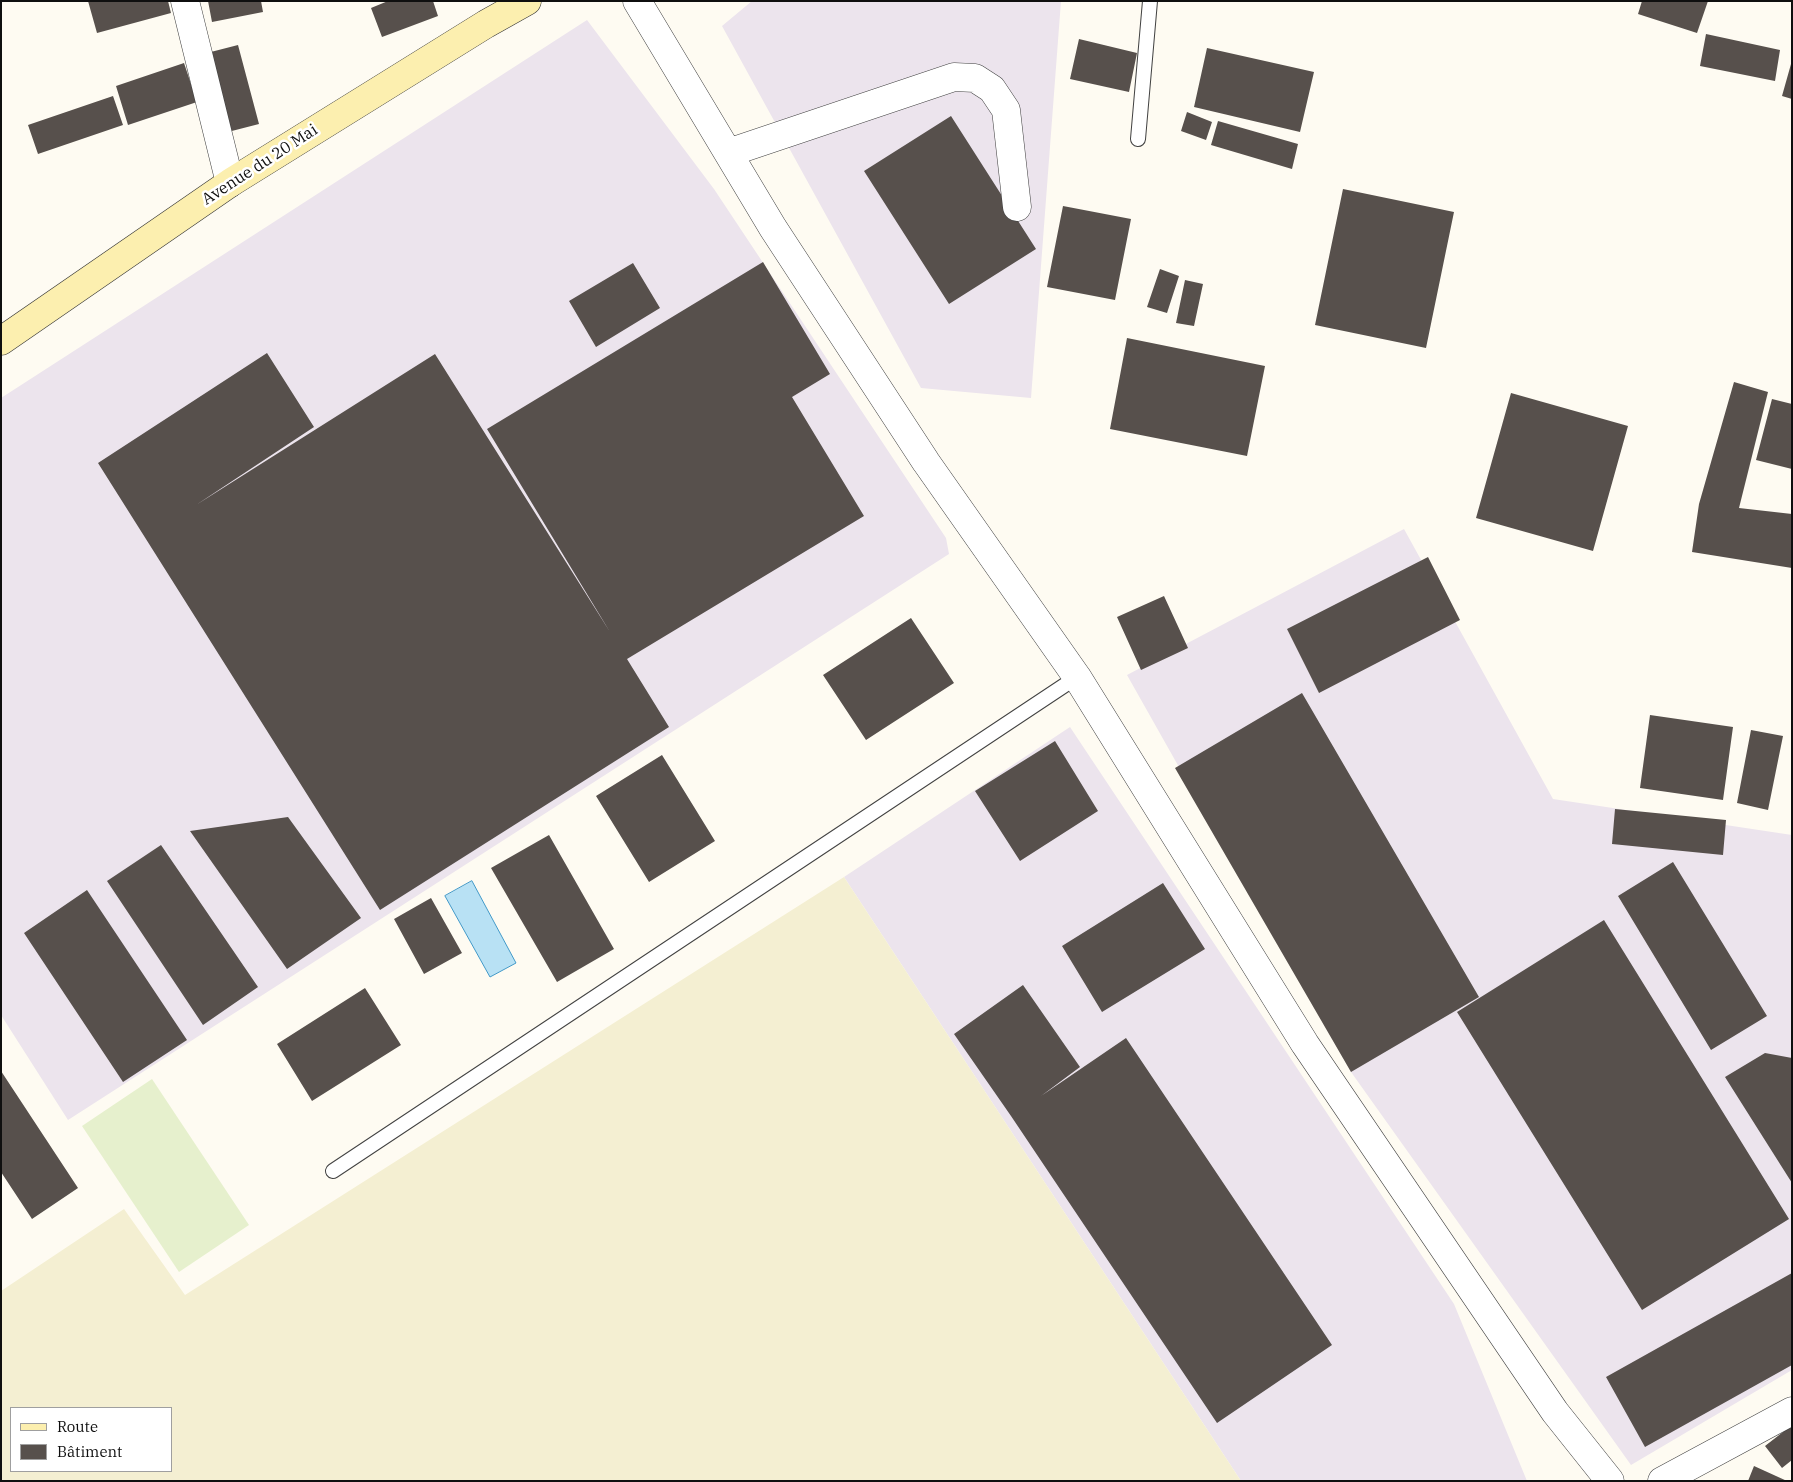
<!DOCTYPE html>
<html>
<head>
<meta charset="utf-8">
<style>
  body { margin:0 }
  #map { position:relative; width:1793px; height:1482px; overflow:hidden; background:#fefbf2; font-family:"IBM Plex Serif",serif }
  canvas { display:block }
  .frame { position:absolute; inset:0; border:2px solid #0f0f0f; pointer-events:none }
  .legend { position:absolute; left:10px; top:1407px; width:162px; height:65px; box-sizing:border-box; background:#fff; border:1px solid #9f9f9f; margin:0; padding:6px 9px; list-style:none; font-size:15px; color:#0f0f0f }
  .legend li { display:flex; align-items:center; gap:10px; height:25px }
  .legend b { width:25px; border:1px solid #9f9f9f }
</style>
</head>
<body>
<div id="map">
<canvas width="1793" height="1482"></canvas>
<div class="frame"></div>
<ul class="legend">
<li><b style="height:6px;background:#fcefaf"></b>Route</li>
<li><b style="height:14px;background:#57504c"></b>Bâtiment</li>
</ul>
</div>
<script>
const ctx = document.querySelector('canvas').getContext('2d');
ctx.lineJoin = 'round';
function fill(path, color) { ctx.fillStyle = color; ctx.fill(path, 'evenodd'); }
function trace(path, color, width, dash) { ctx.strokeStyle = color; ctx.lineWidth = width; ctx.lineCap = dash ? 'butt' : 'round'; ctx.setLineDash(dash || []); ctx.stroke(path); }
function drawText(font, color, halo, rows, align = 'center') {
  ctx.font = font + ' "IBM Plex Serif",serif'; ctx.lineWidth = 5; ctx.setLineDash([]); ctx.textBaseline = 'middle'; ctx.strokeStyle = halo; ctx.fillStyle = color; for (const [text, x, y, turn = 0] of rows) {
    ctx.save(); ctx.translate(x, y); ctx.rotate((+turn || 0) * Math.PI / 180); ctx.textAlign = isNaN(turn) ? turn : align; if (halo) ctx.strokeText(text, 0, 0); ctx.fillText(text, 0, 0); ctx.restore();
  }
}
fill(new Path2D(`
  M 752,1 L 1061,1 L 1031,398 L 921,388 L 722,26 Z
  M 587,20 L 714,189 L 946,538 L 949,554 L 68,1120 L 1,1015 L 1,398 Z
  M 1404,529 L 1553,799 L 1792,835 L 1792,1370 L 1631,1465 L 1351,1072 L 1127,675 Z
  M 1070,727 L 1454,1304 L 1527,1481 L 1241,1481 L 844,877 Z`), '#ece4ed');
fill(new Path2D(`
  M 844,877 L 1241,1481 L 1,1481 L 1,1291 L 124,1209 L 185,1295 ZM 11,1408 L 171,1408 L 171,1471 L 11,1471 Z`), '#f4efd2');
fill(new Path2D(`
  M 152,1079 L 249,1225 L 179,1272 L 82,1126 Z`), '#e6f0cd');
const water = new Path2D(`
  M 472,881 L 516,963 L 490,977 L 445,896 Z`);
fill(water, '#b8e1f4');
trace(water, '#4299c8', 1);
fill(new Path2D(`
  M 88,1 L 168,1 L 171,13 L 97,33 Z
  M 208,1 L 261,1 L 263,12 L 212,22 Z
  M 388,1 L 433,1 L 438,16 L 382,37 L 371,8 Z
  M 1642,1 L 1708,1 L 1697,33 L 1638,14 Z
  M 1706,34 L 1780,50 L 1775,81 L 1700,66 Z
  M 1079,39 L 1137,53 L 1129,92 L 1070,79 Z
  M 238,45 L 259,124 L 224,133 L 203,54 Z
  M 1207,48 L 1314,72 L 1300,132 L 1194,107 Z
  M 184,63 L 197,102 L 128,125 L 116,86 Z
  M 1791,64 L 1792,64 L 1792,99 L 1782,96 Z
  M 113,96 L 123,125 L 38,154 L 28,125 Z
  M 1187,112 L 1212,122 L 1206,140 L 1181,131 Z
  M 951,116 L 1036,249 L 949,304 L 864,171 Z
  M 1218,121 L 1298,144 L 1292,169 L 1211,145 Z
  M 1343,189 L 1454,212 L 1426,348 L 1315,325 Z
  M 1063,206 L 1131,219 L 1115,300 L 1047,287 Z
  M 763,262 L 830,374 L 792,397 L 864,516 L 627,659 L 669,727 L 380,910 L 98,463 L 267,353 L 314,427 L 196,505 L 435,354 L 610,632 L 487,429 Z
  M 633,263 L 660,308 L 596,347 L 569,301 Z
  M 1160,269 L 1179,276 L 1167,313 L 1147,307 Z
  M 1185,280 L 1203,284 L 1194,326 L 1176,323 Z
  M 1127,338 L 1265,366 L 1247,456 L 1110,429 Z
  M 1734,382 L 1768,392 L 1739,508 L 1792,514 L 1792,568 L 1692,552 L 1699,504 Z
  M 1511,393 L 1628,426 L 1593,551 L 1476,518 Z
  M 1772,399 L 1792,404 L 1792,469 L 1756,460 Z
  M 1428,557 L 1460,620 L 1319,693 L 1287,629 Z
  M 1164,596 L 1188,648 L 1141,670 L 1117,617 Z
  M 911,618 L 954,683 L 866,740 L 823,675 Z
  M 1302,693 L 1479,997 L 1351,1072 L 1175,768 Z
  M 1650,715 L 1733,727 L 1723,800 L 1640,788 Z
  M 1751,730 L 1783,736 L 1768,810 L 1737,803 Z
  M 1055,741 L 1098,811 L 1020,861 L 975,791 Z
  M 662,755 L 715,841 L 649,882 L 596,796 Z
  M 1615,809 L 1726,820 L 1723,855 L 1612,844 Z
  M 288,817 L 361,918 L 287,969 L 190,831 Z
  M 549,835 L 614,949 L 557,982 L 491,868 Z
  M 161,845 L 258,987 L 203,1025 L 107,881 Z
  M 1673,862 L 1767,1016 L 1711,1050 L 1618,896 Z
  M 1163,883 L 1205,949 L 1102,1012 L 1062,946 Z
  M 87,890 L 187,1040 L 123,1082 L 24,933 Z
  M 431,898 L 462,953 L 424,974 L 394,919 Z
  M 1604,920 L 1789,1219 L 1642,1310 L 1457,1012 Z
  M 1023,985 L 1080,1067 L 1041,1096 L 1126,1038 L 1332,1345 L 1217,1423 L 1011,1116 L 954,1034 Z
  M 365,988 L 401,1045 L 312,1101 L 277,1044 Z
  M 1765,1053 L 1792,1058 L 1792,1183 L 1725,1077 Z
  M 1,1071 L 78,1188 L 32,1219 L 1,1172 Z
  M 1792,1273 L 1792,1365 L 1645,1447 L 1606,1377 Z
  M 1792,1425 L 1792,1460 L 1782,1468 L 1765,1446 Z
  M 1754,1466 L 1787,1481 L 1748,1481 Z`), '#57504c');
const service = new Path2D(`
  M 1138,139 L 1150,1
  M 333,1171 L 1077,677`);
const minor = new Path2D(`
  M 185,1 L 230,183
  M 637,1 L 773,228 L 926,462 L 1077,677 L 1305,1044 L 1555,1412 L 1610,1481
  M 728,153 L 954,77 L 975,78 L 992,89 L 1006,110 L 1017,207
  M 1662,1481 L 1792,1411`);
const secondary = new Path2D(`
  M 1,341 L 230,183 L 486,24 L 527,1`);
trace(service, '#424242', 16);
trace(minor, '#424242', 29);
trace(secondary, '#313131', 29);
trace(service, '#fff', 14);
trace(minor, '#fff', 28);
trace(secondary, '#fcefaf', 28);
drawText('16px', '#0f0f0f', '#fff', [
  ["Avenue du 20 Mai",260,165,-33]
]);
</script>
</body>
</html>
